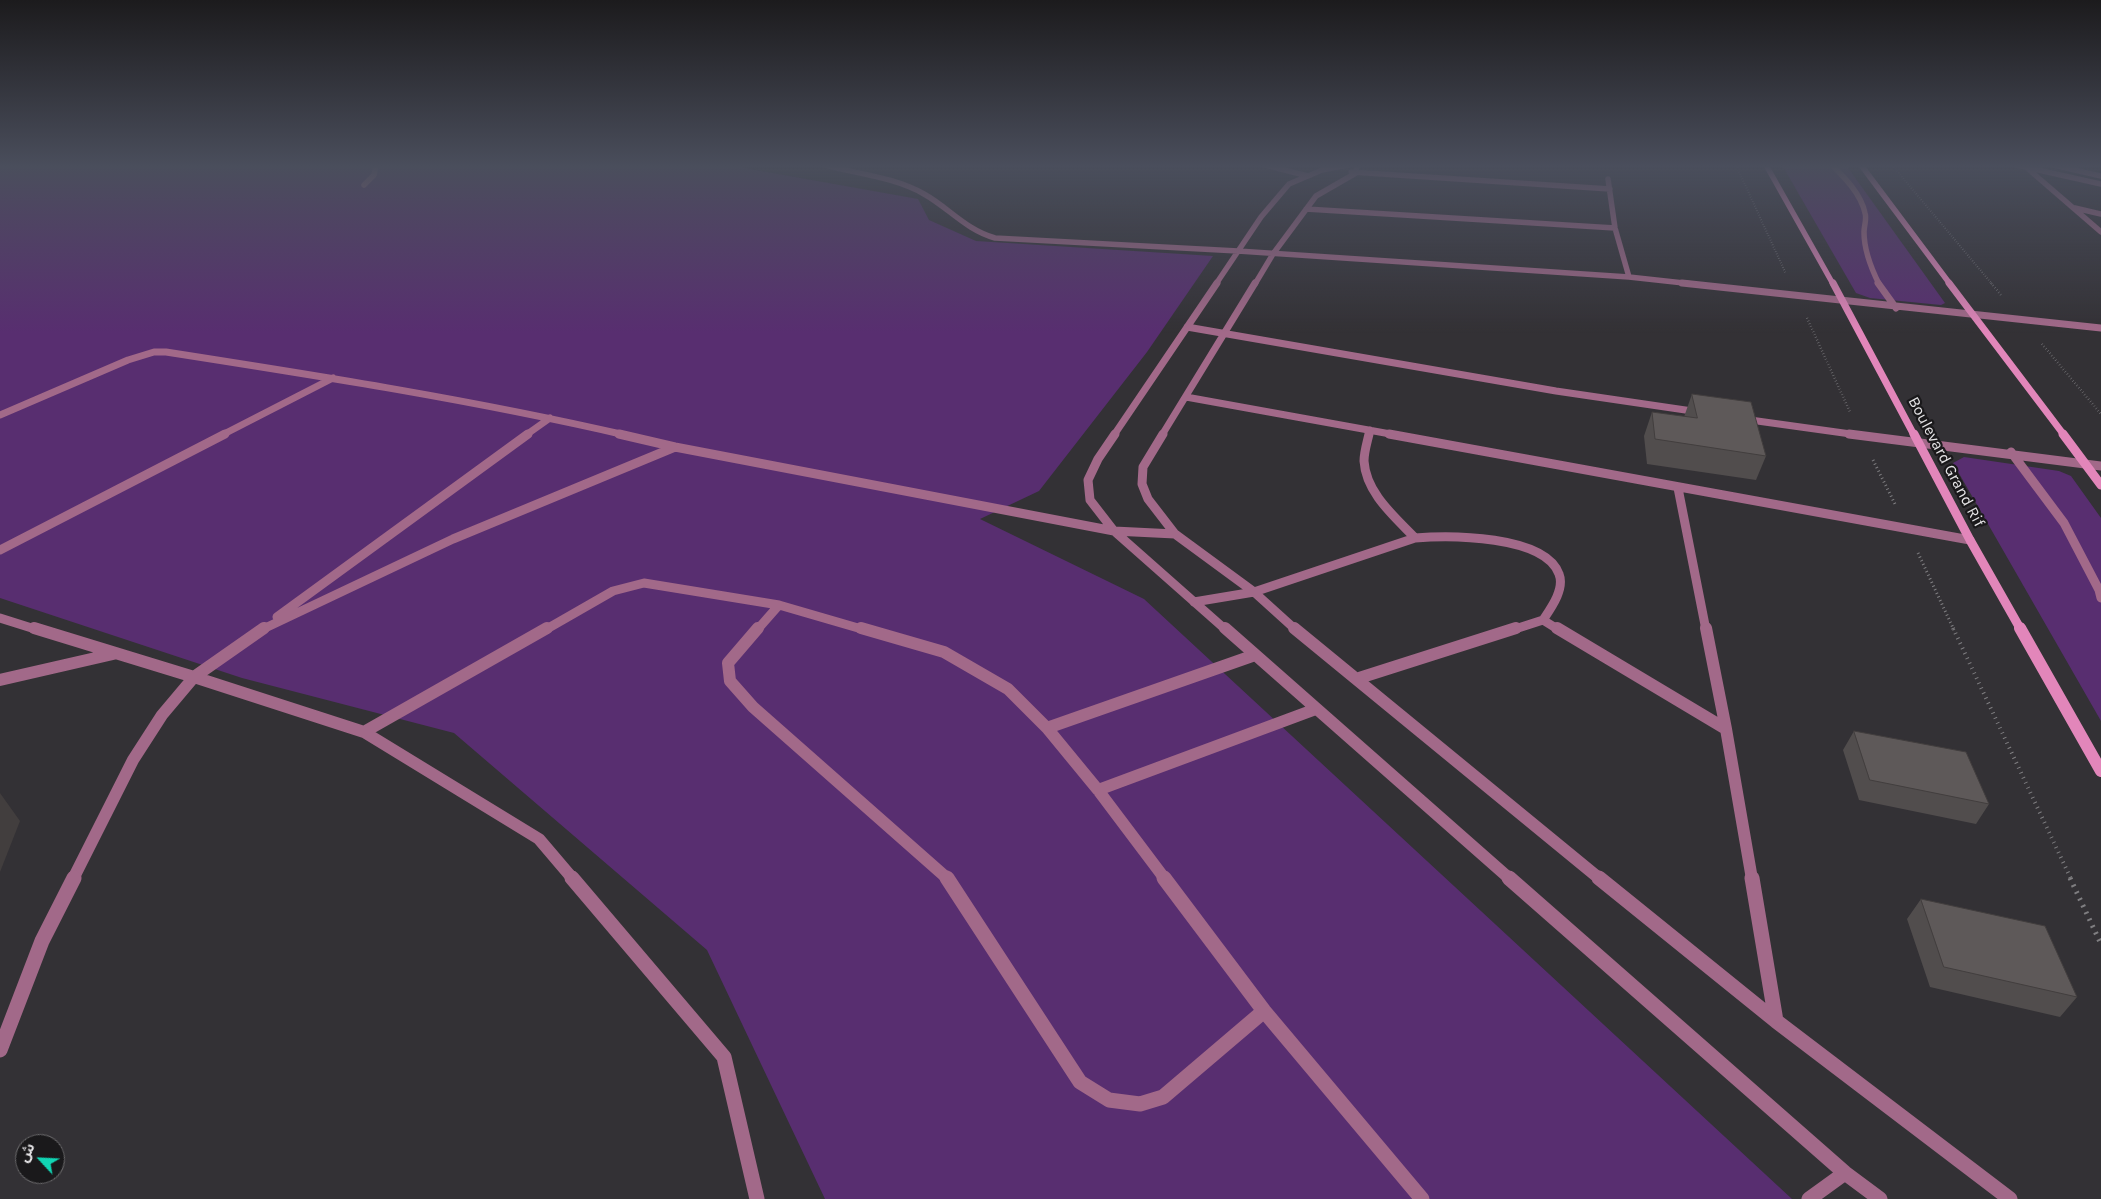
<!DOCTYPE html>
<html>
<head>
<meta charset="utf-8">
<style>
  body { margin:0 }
  #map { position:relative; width:2101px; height:1199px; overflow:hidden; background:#333135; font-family:Karla,"Noto Sans Arabic",sans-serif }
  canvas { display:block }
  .north { position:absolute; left:15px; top:1134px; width:50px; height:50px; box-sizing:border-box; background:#1a191b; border:1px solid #6c6b6d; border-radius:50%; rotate:295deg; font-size:14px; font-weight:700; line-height:20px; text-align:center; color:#e6e5e7 }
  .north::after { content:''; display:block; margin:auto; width:18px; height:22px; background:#11d5b4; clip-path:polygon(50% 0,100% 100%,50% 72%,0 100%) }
</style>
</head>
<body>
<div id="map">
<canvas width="2101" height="1199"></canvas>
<div class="north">ش</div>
</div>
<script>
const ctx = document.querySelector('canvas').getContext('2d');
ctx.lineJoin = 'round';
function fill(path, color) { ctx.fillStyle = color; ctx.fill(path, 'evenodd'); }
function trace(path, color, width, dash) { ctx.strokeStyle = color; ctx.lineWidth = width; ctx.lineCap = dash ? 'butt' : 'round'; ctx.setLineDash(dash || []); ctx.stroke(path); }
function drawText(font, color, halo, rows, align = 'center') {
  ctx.font = font + ' Karla,sans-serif'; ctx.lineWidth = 4.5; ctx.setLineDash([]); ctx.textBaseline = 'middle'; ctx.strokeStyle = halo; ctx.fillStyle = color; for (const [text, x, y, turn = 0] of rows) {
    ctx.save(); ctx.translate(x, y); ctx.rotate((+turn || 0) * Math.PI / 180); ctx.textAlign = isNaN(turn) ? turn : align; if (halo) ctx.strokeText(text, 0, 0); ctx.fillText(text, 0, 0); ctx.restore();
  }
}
fill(new Path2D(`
  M 0,165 L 728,165 L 918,199 L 929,220 L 976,241 L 1213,256 L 1147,352 L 1039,491 L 980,519 L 1144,599 L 1792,1199 L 825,1199 L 707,950 L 454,733 L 242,678 L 0,598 Z
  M 1782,165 L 1846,165 L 1945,303 L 1941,305 L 1870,298 L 1856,293 Z
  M 1964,457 L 2059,471 L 2071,476 L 2101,518 L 2101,721 L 1953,463 Z`), '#582e70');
trace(new Path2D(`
  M 1736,165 L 1786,274
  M 1892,165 L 1992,284`), '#7f7e81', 2, [0.5, 2]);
trace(new Path2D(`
  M 1991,283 L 2001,295
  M 1807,318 L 1850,412
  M 2042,344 L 2101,414`), '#7f7e81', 2.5, [0.5, 2.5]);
trace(new Path2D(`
  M 1873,460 L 1895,504
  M 1918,553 L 1954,630`), '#7f7e81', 3, [1, 3]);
trace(new Path2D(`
  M 1953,628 L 2071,879`), '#7f7e81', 4, [1, 4.5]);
trace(new Path2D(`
  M 2070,878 L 2101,944`), '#7f7e81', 5, [2, 5.5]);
trace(new Path2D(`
  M 825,165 C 858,174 894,177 924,194 C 949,208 966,230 995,238 L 1238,251 L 1629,277 L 1693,284
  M 1265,165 L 1308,176
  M 1832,165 C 1845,178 1861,194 1865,213 C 1867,219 1864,226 1864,232 C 1864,250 1871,268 1879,284
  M 2016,165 L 2101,184
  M 2053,165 L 2101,176
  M 2027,168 L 2101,232
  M 1351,172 L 1610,189
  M 1608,179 L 1615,228 L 1629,277
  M 364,185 L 374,175 L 376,165
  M 2075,208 L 2101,214
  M 1306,209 L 1615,228
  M 1216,284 L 1261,217 L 1289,184 L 1322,170 L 1349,165
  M 1255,284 L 1273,254 L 1316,196 L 1356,173 L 1357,165`), '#a26989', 5.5);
trace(new Path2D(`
  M 1682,283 L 2101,328
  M 1878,283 L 1896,308
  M 1187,327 L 1556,391 L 1699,412
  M 1186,397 L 1396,435
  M 0,415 L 128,360 L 154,352 L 166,352 C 320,376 473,400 625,435
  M 1743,419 L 1858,435
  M 222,435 L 333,378
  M 526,435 L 550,418
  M 1114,435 L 1217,283
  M 1162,435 L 1255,283
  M 1369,435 L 1370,430`), '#a26989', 7);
trace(new Path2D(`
  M 619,434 L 675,447 L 1114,531 L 1175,534
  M 1115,434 L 1098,459 L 1088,480 L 1090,500 L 1114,531 L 1226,630
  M 1163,434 L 1143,467 L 1142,484 L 1148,499 L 1175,534 L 1254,592 L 1296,630
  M 1369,434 C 1367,443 1364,452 1364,461 C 1366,493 1394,516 1415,538 C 1449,535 1545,535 1559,574 C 1565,589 1551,608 1543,620 L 1512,630
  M 1389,434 L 1970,540
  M 1849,434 L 2101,466
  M 2011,452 L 2064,523 L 2099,590 L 2101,598
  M 1678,488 L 1706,630
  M 0,550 L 225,434
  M 1194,602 L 1254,592 L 1415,538
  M 277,617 L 528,434
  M 0,618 L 38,630
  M 1543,620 L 1559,630
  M 261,630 L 453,539 L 675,447
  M 545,630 L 613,591 L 644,583 L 779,605 L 865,630
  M 757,630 L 779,605`), '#a26989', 9);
trace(new Path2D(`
  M 34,628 L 194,677 L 364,732 L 539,839 L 573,879
  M 758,628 L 728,663 L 730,681 L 753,707 L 948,879
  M 861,628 L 944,652 L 1008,689 L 1047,728 L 1098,790 L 1165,879
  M 1225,628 L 1510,879
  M 1294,628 L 1600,879
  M 1557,628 L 1726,729
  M 1706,628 L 1726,729 L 1752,879
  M 1356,679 L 1516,628
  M 0,680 L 113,654
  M 1047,728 L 1255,655
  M 364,732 L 547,628
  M 1098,790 L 1316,709
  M 73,879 L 133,760 L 162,715 L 194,677 L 264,628`), '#a26989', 12);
trace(new Path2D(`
  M 572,878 L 724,1057 L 757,1199
  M 947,878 L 1080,1082 L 1109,1100 L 1140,1104 L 1163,1097 L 1264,1011
  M 1164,878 L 1264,1011 L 1422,1199
  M 1509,878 L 1845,1173 L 1880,1199
  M 1599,878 L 1776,1021 L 2010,1199
  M 1752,878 L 1776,1021
  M 0,1050 L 42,941 L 74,878
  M 1809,1199 L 1845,1173`), '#a26989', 15);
trace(new Path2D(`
  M 1766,165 L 1833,284
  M 1861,165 L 1950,284`), '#e286ba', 5.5);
trace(new Path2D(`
  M 1833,283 L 1914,435
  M 1949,283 L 2064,435`), '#e286ba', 7);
trace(new Path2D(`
  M 1914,434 L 1970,540 L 2021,630
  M 2063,434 L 2101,485`), '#e286ba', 9);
trace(new Path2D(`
  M 2020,628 L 2101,771`), '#e286ba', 12);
fill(new Path2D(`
  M 1692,394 L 1766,456 L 1756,480 L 1647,464 L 1644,436 L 1652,412 L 1684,417 Z
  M 1854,731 L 1989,804 L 1976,824 L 1859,800 L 1843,750 Z
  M 1921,899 L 2077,997 L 2060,1017 L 1930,987 L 1907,919 Z`), '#514d4d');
fill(new Path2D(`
  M 0,793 L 20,821 L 0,872 Z`), '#423e3e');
const building = new Path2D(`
  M 1692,394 L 1751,402 L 1766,456 L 1655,439 L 1652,412 L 1697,418 Z
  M 1854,731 L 1966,752 L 1989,804 L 1870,780 Z
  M 1921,899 L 2045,926 L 2077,997 L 1944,967 Z`);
fill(building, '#5e5959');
trace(building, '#423e3e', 1);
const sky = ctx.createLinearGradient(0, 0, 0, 333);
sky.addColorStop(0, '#1c1b1d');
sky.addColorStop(0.5, '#4a4e5c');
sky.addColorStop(1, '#4a4e5c00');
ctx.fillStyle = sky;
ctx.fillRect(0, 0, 2101, 333);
drawText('16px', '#e6e5e7', '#1a191b', [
  ["Boulevard Grand Rif",1946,462,62]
]);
</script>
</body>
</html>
